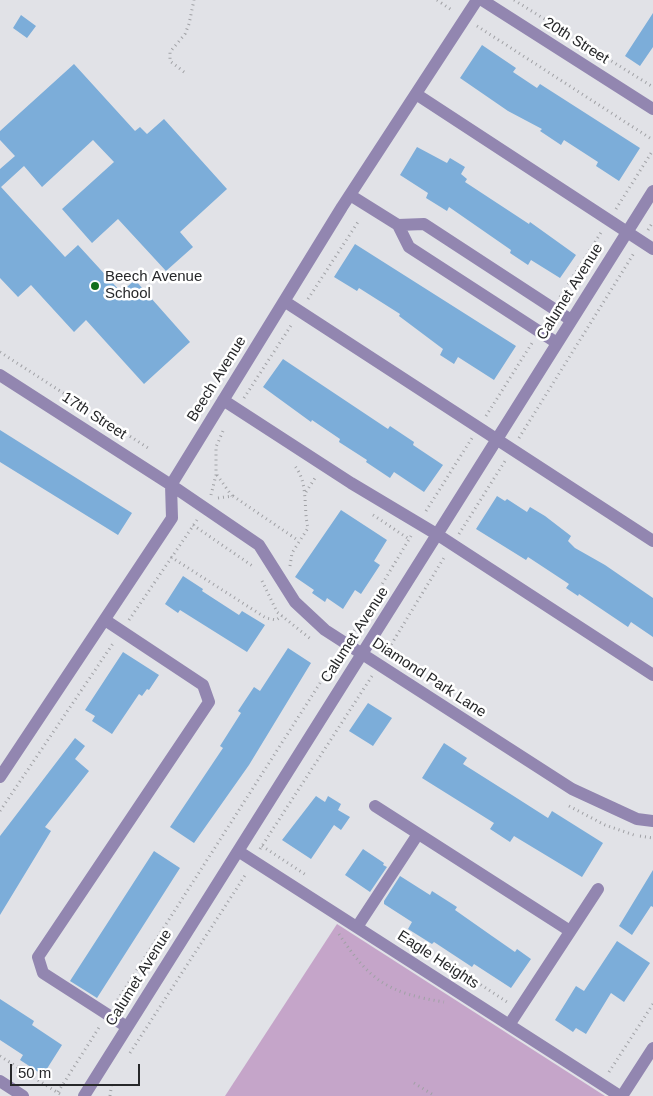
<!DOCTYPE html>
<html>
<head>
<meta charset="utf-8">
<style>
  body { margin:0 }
  #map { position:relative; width:653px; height:1096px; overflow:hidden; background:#e1e2e7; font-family:Helvetica,sans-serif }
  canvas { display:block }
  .scale { position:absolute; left:10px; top:1064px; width:130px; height:22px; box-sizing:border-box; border:2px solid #27282a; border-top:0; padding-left:6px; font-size:15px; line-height:18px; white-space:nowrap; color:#27282a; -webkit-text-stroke:4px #fff; paint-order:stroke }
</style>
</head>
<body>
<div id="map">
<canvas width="653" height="1096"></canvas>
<div class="scale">50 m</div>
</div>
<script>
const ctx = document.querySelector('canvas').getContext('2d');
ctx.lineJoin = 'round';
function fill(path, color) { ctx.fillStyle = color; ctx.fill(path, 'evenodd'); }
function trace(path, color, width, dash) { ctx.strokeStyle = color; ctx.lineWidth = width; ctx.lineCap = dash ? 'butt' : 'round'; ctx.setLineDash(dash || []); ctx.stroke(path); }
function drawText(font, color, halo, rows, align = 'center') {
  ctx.font = font + ' Helvetica,sans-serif'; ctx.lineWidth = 5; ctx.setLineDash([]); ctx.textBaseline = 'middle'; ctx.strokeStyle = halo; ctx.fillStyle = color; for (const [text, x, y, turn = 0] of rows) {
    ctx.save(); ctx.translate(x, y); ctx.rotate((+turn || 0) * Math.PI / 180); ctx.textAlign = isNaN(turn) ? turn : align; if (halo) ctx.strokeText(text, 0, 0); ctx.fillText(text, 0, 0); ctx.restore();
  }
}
fill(new Path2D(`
  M 337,924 L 605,1096 L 225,1096 Z`), '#c5a5c9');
fill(new Path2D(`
  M 653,13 L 653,47 L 640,66 L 625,56 Z
  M 21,15 L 36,26 L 27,38 L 13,28 Z
  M 482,45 L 516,68 L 513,72 L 537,88 L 540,84 L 640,148 L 619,181 L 596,166 L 598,162 L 564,140 L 561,145 L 540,131 L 542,129 L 508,111 L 460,78 Z
  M 74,64 L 135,131 L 140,127 L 147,134 L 164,119 L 227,189 L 180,232 L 193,247 L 166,271 L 118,219 L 92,243 L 62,209 L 114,162 L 93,140 L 42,187 L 24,166 L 1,187 L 65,257 L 78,245 L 121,292 L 135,280 L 190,342 L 144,384 L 86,320 L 74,332 L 31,285 L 18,297 L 0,278 L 0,169 L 15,156 L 0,140 L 0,131 Z
  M 417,147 L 447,163 L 450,158 L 465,167 L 461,174 L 467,179 L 465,182 L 529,224 L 530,222 L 576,255 L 560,278 L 531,260 L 528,265 L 510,253 L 511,250 L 449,207 L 447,211 L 426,198 L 428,193 L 400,175 Z
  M 355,244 L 516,346 L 494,380 L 458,357 L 454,364 L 440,355 L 443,349 L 399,316 L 400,314 L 359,288 L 357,291 L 334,277 Z
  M 283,359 L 388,429 L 390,426 L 414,442 L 413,445 L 443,465 L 424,492 L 394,472 L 390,478 L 366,462 L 367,460 L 339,442 L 340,439 L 312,420 L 311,422 L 263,387 Z
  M 0,430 L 132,513 L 118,535 L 0,462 Z
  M 497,496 L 505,501 L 507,499 L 527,512 L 530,507 L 545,516 L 571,536 L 568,541 L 575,548 L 605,565 L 653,598 L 653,637 L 631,622 L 628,627 L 579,594 L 578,596 L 566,588 L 569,584 L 528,557 L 526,560 L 476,529 Z
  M 341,510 L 387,540 L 374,561 L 380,565 L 361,594 L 355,590 L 343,609 L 327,598 L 325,602 L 312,593 L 314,590 L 295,577 Z
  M 183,576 L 203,589 L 202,591 L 239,615 L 242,611 L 265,625 L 247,652 L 180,610 L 178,613 L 165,604 Z
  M 288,648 L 311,663 L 249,765 L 194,843 L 170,827 L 223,748 L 220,746 L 241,713 L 238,711 L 254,687 L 260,691 Z
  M 123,652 L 159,675 L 149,690 L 147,689 L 142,696 L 139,694 L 112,734 L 92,721 L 95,716 L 85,710 Z
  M 368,703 L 392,718 L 373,746 L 349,731 Z
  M 75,738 L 85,746 L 75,759 L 89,771 L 45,827 L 51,831 L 0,915 L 0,836 Z
  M 444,743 L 467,758 L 463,764 L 512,795 L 548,818 L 552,811 L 603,843 L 582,877 L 514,836 L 510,842 L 490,829 L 494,823 L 422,778 Z
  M 316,796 L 325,802 L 328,796 L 341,804 L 338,810 L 350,817 L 341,830 L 334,825 L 311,859 L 282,840 Z
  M 363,849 L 384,863 L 383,865 L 387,867 L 370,892 L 345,875 Z
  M 154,851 L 180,868 L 97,998 L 70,981 Z
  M 653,870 L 653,907 L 651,906 L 632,935 L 619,926 Z
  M 400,876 L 430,895 L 432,891 L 457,907 L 455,910 L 492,936 L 515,952 L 517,949 L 531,959 L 511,988 L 474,964 L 472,967 L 434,942 L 432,944 L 408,929 L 412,922 L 384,904 L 384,901 Z
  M 617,941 L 650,963 L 624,1002 L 611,993 L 586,1034 L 576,1028 L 573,1032 L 555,1020 L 576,986 L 584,991 Z
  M 0,999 L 34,1021 L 32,1025 L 62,1045 L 43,1075 L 20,1060 L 23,1055 L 0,1040 Z`), '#7cadd9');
trace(new Path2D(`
  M 437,0 L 453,11
  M 514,0 L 653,87
  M 477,26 L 653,140
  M 184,72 L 170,61 L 170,52 L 185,34 L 189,24 L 194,0
  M 616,209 L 653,150
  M 648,230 L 653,222
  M 560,297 L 602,231
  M 308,299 L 358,222
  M 0,352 L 148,448
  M 244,398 L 292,324
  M 486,416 L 532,343
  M 519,438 L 634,253
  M 217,475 L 232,496
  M 306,492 L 315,478
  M 211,495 L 216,475 L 216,447 L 223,431
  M 218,498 L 233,496 L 299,541
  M 426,511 L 472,438
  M 373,515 L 409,539
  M 193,525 L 254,567
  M 459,534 L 505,461
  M 171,557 L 266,618 L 276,620 L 282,616
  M 290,566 L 292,553 L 308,528 C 303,508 309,482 294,465
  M 262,581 L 277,612 L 312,640
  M 129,620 L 197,520
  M 354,631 L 411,536
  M 386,653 L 445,556
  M 569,806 L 605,825 L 634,835
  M 0,811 L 114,642
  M 640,836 L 653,838
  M 262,846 L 306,875
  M 260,849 L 372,676
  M 339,934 C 370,981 388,993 444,1002
  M 467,980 L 475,981 L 507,1002
  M 115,1004 L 338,655
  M 130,1053 L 246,874
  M 0,1056 L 63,1096
  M 609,1072 L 653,1004
  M 414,1083 L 435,1096
  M 58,1092 L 100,1026
  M 110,1096 L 112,1082`), '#a0a1a5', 3, [1, 4]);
trace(new Path2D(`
  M 482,0 L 653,109
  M 416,94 L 653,249
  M 350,195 L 398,225 L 409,247 L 557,343
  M 398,225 L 424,224 L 571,320
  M 284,301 L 653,541
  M 0,375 L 171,485 L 259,545 L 295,602 L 325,630 L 572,789 L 637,819 L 653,821
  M 223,400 L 351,483 L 438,535 L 653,675
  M 105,620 L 203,685 L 209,702 L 38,957 L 43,973 L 127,1027
  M 0,777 L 172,518 L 171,485 L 342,207 L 477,0
  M 375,806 L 570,931
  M 238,851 L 620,1096
  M 357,927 L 418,834
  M 509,1025 L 598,889
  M 0,1081 L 23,1096
  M 84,1096 L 653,191
  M 622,1096 L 653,1048`), '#9286b0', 12);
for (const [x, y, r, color] of [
  [95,286,5,"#116e1b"]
]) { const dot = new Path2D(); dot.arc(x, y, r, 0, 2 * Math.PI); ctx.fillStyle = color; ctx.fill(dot); trace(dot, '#fff', 2); }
drawText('15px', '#27282a', '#fff', [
  ["20th Street",576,41,32],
  ["Calumet Avenue",570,292,-58],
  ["Beech Avenue",217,379,-58],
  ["17th Street",94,416,33],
  ["Calumet Avenue",355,635,-57],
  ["Diamond Park Lane",429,678,33],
  ["Eagle Heights",438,960,33],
  ["Calumet Avenue",139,978,-58]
]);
drawText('15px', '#27282a', '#fff', [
  ["Beech Avenue",105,277],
  ["School",105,294]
], 'left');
</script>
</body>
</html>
